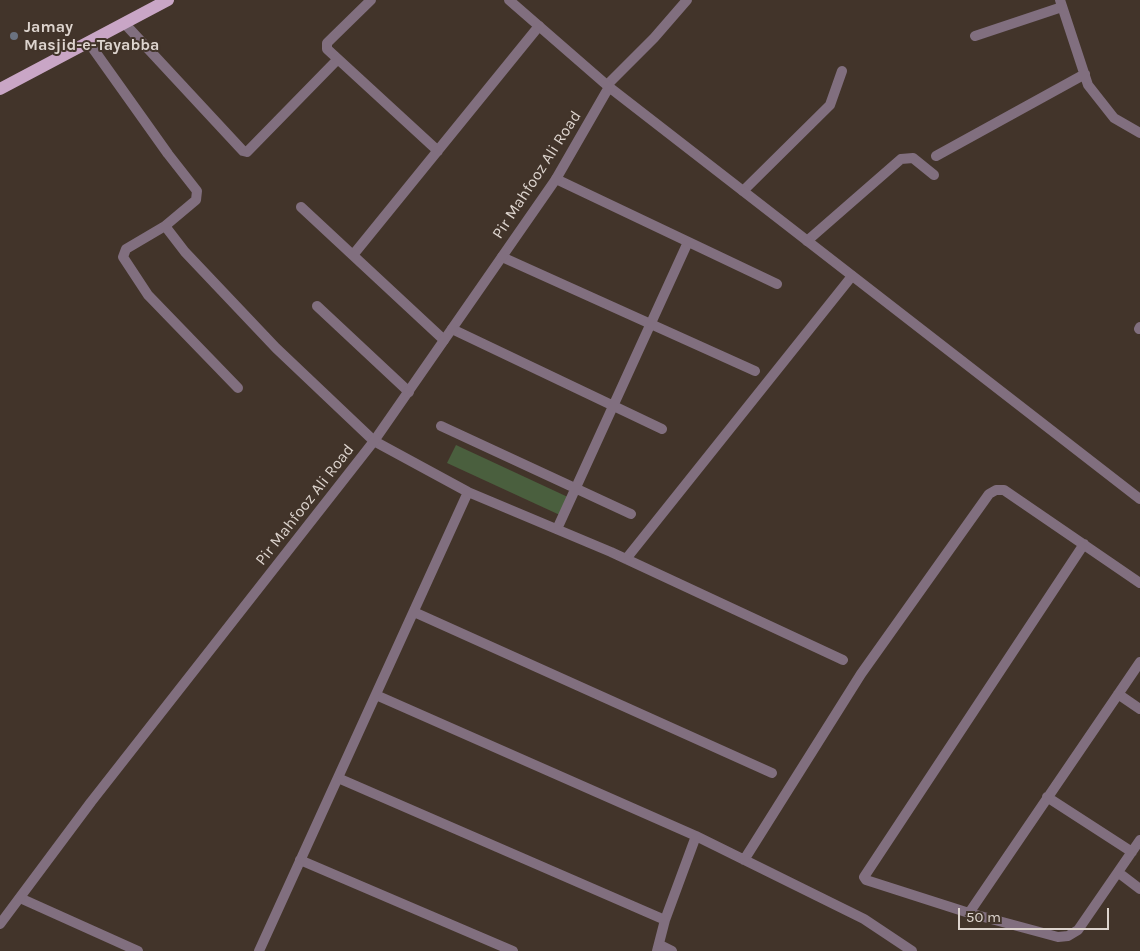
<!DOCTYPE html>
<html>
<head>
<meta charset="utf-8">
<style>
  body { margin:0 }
  #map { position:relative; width:1140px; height:951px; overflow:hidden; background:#42342a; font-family:Karla,sans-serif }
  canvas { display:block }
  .scale { position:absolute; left:958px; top:908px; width:151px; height:22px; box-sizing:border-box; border:2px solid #ddd4ce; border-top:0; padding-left:6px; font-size:15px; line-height:18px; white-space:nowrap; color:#ddd4ce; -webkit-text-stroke:4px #42342a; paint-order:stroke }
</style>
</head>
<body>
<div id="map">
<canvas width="1140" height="951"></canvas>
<div class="scale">50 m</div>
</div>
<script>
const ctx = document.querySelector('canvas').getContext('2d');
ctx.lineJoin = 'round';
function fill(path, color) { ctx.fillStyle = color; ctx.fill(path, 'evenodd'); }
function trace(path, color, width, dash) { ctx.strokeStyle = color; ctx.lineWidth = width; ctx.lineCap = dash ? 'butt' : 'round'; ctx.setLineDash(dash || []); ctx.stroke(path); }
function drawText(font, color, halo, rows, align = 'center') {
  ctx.font = font + ' Karla,sans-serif'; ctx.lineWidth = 4; ctx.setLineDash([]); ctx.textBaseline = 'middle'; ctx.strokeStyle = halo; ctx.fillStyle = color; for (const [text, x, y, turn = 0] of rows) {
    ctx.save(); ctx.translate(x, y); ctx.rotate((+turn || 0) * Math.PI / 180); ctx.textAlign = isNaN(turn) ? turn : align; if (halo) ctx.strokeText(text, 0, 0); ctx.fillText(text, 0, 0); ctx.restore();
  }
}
fill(new Path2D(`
  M 456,445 L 570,498 L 562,516 L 447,463 Z`), '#4a5f3e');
trace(new Path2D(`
  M 371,0 L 327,43 L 327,49 L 438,151
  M 1060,0 L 1088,85 L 1114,118 L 1140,133
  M 125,24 L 243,151 L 247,152 L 337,60
  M 975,36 L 1062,7
  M 89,43 L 168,154 L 197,191 L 196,200 L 165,226 L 126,249 L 123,257 L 148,295 L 238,388
  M 607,85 L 654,38 L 687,0
  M 936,156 L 1085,74
  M 556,179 L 777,284
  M 743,191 L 830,105 L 842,71
  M 301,207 L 444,340
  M 165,226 L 185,252 L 276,348 L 374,441 L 468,492 L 611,552 L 843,660
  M 807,241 L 901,159 L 913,158 L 934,175
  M 353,255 L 539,26
  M 502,257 L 755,371
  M 317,306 L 409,392
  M 452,329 L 662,429
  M 1139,329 L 1140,327
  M 441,426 L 631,514
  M 557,529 L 688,242
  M 1084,544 L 864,877 L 866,880 L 969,913 L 1058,937 L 1068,936 L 1078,930 L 1140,840
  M 626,559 L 852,276
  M 414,612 L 772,773
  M 1118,694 L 1140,709
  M 376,695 L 696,836 L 864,919 L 912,951
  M 338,778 L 665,920
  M 1047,797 L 1132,852
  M 300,860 L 513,951
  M 744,860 L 861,674 L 989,494 L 996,490 L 1004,490 L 1140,583
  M 1119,873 L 1140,889
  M 20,898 L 138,951
  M 969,913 L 1140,662
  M 660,945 L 672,951
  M 259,951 L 468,492
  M 657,951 L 665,920 L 696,836`), '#816f7f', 10);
trace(new Path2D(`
  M 509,0 L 609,87 L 1140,499
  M 0,924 L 91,802 L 374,441 L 556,179 L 609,87`), '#816f7f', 10);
trace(new Path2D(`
  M 0,89 L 168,0`), '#c9a6c6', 12);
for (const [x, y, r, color] of [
  [14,36,5,"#6b7280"]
]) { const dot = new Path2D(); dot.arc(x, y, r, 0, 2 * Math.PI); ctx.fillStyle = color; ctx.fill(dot); trace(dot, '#42342a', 2); }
drawText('bold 16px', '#ddd4ce', '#42342a', [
  ["Jamay",24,27],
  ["Masjid-e-Tayabba",24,45]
], 'left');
drawText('16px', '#ddd4ce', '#42342a', [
  ["Pir Mahfooz Ali Road",537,175,-57],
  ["Pir Mahfooz Ali Road",305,505,-52]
]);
</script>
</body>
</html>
